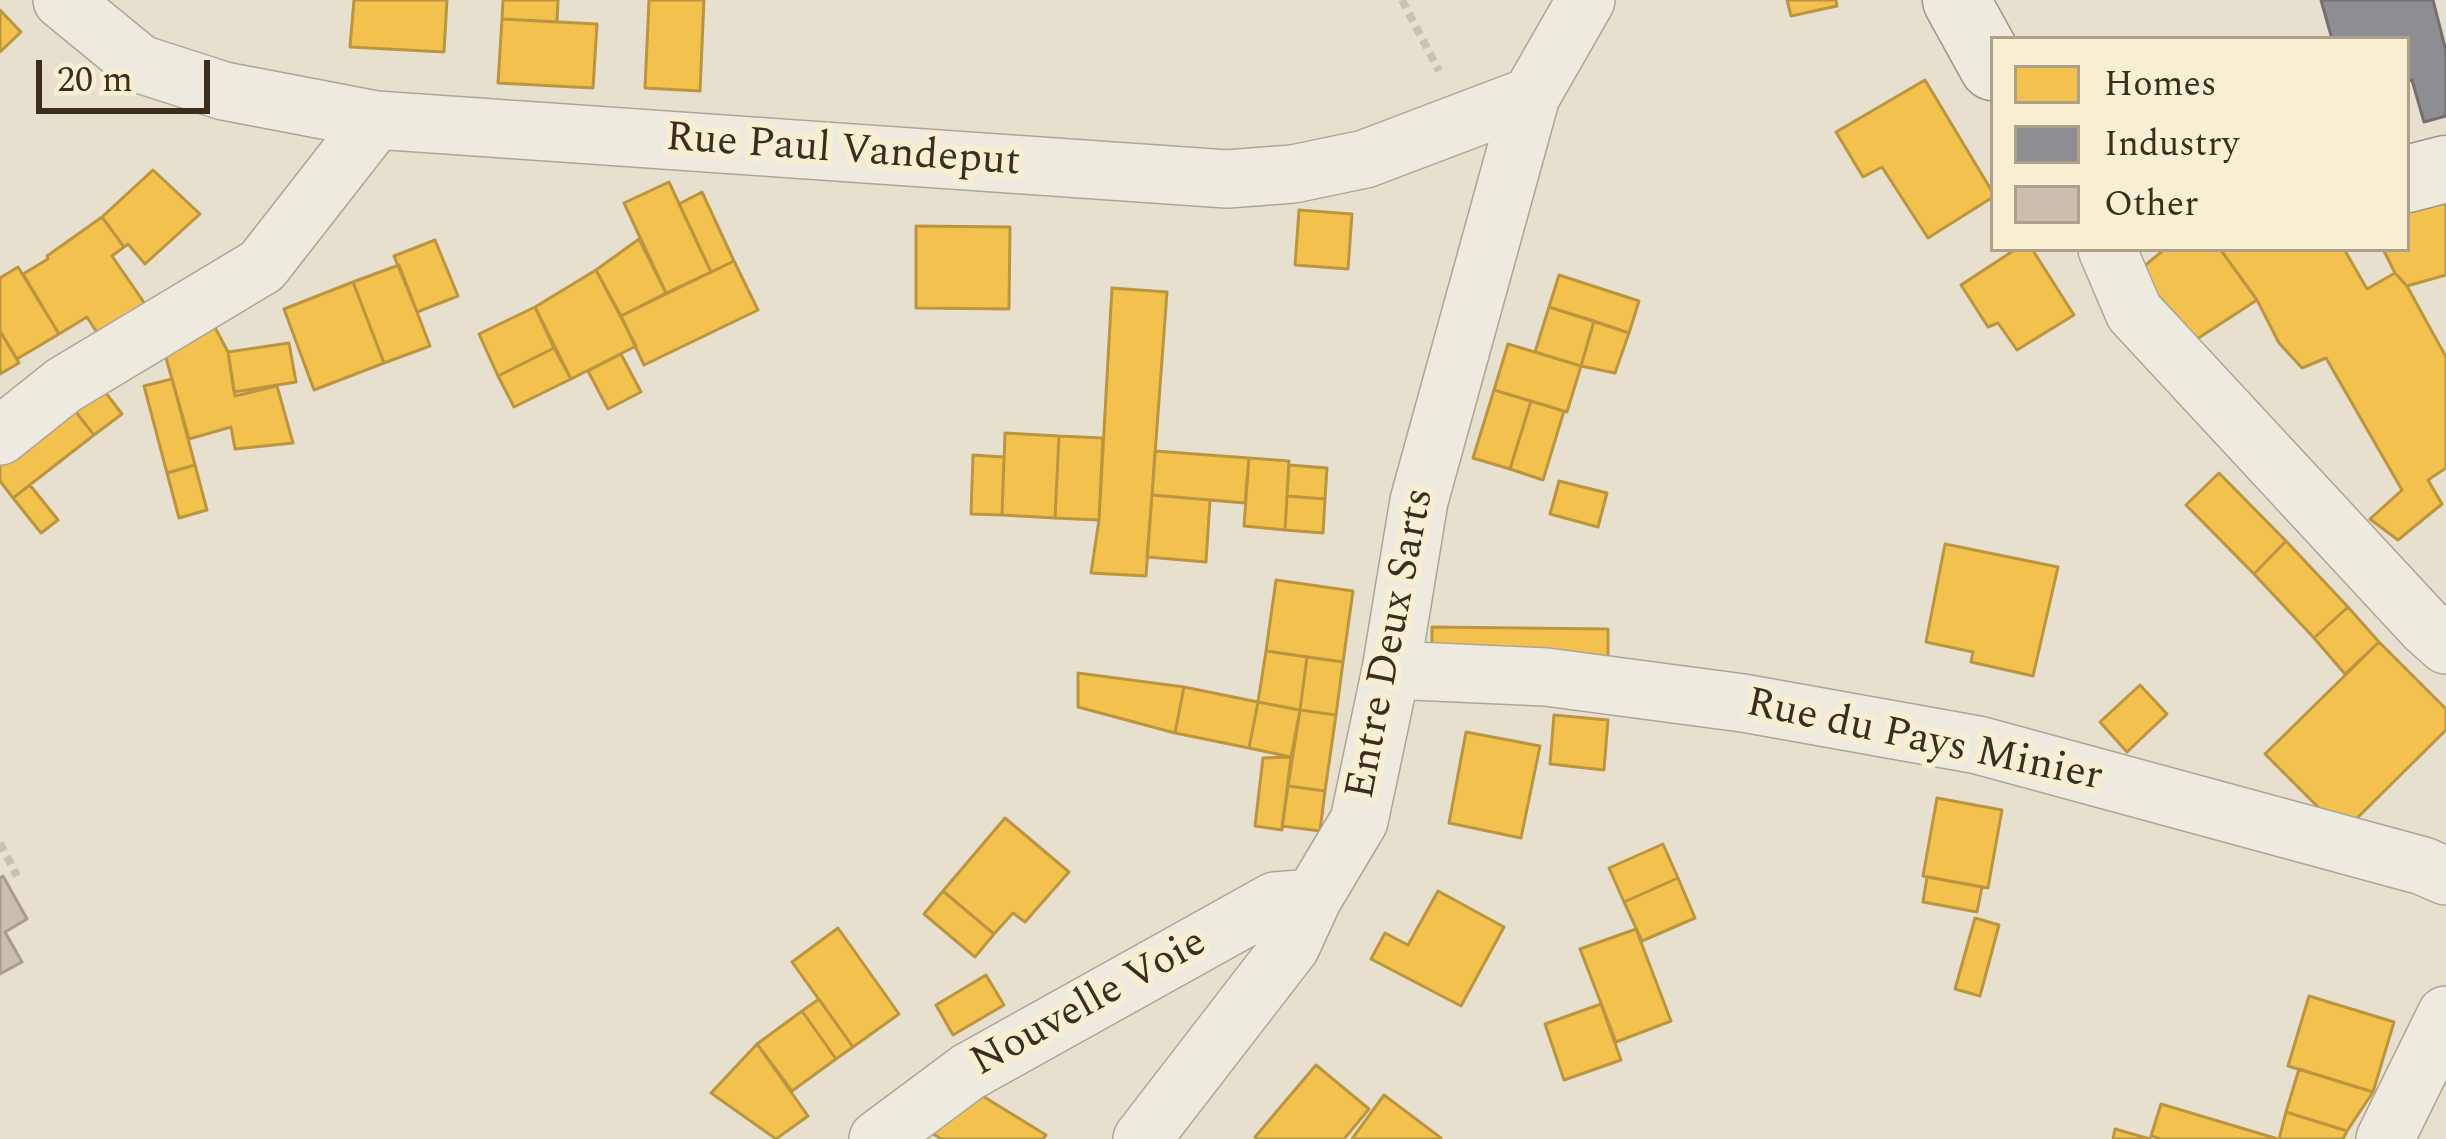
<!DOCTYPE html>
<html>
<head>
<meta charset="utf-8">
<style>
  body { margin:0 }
  #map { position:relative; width:2446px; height:1139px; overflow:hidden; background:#e8e0ce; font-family:Spectral,serif }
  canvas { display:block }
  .legend { position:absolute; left:1990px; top:36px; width:420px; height:216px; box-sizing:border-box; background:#f8efd3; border:3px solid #ada18a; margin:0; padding:15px 21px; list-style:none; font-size:36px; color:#3c2d1d }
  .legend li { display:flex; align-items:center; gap:24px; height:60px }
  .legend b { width:60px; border:3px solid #ada18a }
  .scale { position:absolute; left:36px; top:60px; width:174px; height:54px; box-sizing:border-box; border:6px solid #3c2d1d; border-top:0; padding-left:15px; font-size:36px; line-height:42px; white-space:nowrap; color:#3c2d1d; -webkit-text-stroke:9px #f8efd3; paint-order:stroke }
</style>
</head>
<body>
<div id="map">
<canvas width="2446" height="1139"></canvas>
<ul class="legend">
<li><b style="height:33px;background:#f2c14e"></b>Homes</li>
<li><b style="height:33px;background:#8d8d92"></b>Industry</li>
<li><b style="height:33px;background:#ccbeae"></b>Other</li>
</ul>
<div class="scale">20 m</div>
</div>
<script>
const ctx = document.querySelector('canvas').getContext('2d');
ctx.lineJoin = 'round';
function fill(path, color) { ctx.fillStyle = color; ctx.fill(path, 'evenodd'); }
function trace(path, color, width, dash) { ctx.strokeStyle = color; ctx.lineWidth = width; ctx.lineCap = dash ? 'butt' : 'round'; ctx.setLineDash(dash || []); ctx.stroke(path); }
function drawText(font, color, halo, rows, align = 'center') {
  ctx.font = font + ' Spectral,serif'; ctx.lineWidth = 12; ctx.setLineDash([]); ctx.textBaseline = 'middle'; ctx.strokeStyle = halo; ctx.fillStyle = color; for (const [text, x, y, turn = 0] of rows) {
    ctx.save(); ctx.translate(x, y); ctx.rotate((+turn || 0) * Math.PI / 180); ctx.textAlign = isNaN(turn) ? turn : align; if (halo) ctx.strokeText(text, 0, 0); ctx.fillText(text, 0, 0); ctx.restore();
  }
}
const homes = new Path2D(`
  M 354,0 L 447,0 L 444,52 L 350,47 Z
  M 503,0 L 558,0 L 557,22 L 502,19 Z
  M 649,0 L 704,0 L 700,91 L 645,88 Z
  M 1787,0 L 1836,0 L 1837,6 L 1791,16 Z
  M 0,10 L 21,32 L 0,52 Z
  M 502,19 L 597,24 L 593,88 L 498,83 Z
  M 1925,80 L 1993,193 L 1993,197 L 1928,238 L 1882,167 L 1863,177 L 1836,132 Z
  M 153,170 L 200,214 L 145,264 L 128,244 L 124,247 L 102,217 Z
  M 669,182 L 711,272 L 666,293 L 624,203 Z
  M 702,192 L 734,261 L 711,272 L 679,204 Z
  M 2446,194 L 2446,275 L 2407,286 L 2395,273 L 2383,249 L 2407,249 L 2407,206 Z
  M 1299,210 L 1352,214 L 1348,269 L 1295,265 Z
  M 102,217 L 124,247 L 112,256 L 152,314 L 105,345 L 87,317 L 59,334 L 23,274 L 48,259 L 47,256 Z
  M 916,226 L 1010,227 L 1009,309 L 916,308 Z
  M 639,239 L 666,293 L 621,316 L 596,270 Z
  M 435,240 L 458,296 L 417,312 L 394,256 Z
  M 2016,249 L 2032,249 L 2074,315 L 2017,350 L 1998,323 L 1988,327 L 1961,285 Z
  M 2165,249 L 2220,249 L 2257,300 L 2197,339 L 2137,272 Z
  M 2220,249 L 2344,249 L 2367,289 L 2395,273 L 2407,286 L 2446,357 L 2446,468 L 2428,480 L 2442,504 L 2398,540 L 2370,519 L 2402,490 L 2326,358 L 2302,368 L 2279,343 L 2257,300 Z
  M 734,261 L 758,310 L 644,365 L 621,316 Z
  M 399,265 L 430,346 L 384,363 L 353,282 Z
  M 18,267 L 59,334 L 17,359 L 0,331 L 0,278 Z
  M 596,270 L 636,346 L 571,379 L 535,307 Z
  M 1559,275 L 1639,301 L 1629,333 L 1549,307 Z
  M 353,282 L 384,363 L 314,390 L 284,309 Z
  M 1112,288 L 1167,292 L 1146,576 L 1091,573 L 1099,520 Z
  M 535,307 L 554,348 L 498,376 L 479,334 Z
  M 1549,307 L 1594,321 L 1581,366 L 1535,352 Z
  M 211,320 L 228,352 L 235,396 L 277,386 L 293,443 L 235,449 L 231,427 L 189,439 L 162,344 Z
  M 1594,321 L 1629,333 L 1615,373 L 1581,366 Z
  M 0,331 L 19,363 L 0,374 Z
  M 289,343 L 296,382 L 234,392 L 228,352 Z
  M 1508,344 L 1581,366 L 1567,412 L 1494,390 Z
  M 554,348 L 571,379 L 514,407 L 498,376 Z
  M 621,354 L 641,392 L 608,409 L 588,371 Z
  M 172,379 L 195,465 L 167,473 L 144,386 Z
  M 96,380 L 122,414 L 94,435 L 68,402 Z
  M 1494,390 L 1531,401 L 1510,469 L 1473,458 Z
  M 1531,401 L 1564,411 L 1543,480 L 1510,469 Z
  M 68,402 L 94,435 L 13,498 L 0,481 L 0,454 Z
  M 1005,433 L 1059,436 L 1055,518 L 1002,515 Z
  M 1059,436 L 1103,438 L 1099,520 L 1055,518 Z
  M 1155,451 L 1249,458 L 1245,503 L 1152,495 Z
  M 973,455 L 1004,457 L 1002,515 L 971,514 Z
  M 1249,458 L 1289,461 L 1285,530 L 1244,526 Z
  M 195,465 L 207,510 L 179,518 L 167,473 Z
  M 1289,465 L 1327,468 L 1325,499 L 1287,496 Z
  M 2219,473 L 2286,541 L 2254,574 L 2186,505 Z
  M 1559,481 L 1607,493 L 1598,527 L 1550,514 Z
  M 30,485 L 58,520 L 41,533 L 13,498 Z
  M 1152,495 L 1210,500 L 1206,562 L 1147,557 Z
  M 1287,496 L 1325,499 L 1323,533 L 1285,530 Z
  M 2286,541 L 2348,607 L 2314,638 L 2254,574 Z
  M 1945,544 L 2058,567 L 2033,676 L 1971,662 L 1973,652 L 1926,642 Z
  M 1276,580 L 1353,591 L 1343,662 L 1266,651 Z
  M 2348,607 L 2379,642 L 2345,674 L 2314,638 Z
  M 1432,627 L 1608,629 L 1608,666 L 1432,665 Z
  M 2379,642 L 2446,709 L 2446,730 L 2343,832 L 2265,754 Z
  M 1266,651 L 1307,657 L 1300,710 L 1258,702 Z
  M 1307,657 L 1343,662 L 1336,715 L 1300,710 Z
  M 1078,673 L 1184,687 L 1175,733 L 1078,707 Z
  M 2140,685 L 2167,714 L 2127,752 L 2100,722 Z
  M 1184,687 L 1258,702 L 1249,748 L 1175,733 Z
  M 1258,702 L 1300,710 L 1291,757 L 1249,748 Z
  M 1300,710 L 1336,715 L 1325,791 L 1288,786 Z
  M 1554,715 L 1608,720 L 1604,770 L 1550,764 Z
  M 1466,732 L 1540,746 L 1521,838 L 1449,823 Z
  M 1291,757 L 1282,830 L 1255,826 L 1263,758 Z
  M 1288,786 L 1325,791 L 1320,831 L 1282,826 Z
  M 1937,798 L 2002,810 L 1988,888 L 1923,876 Z
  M 1005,818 L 1069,872 L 1025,922 L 1013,913 L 994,934 L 943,891 Z
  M 1663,844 L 1678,878 L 1624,902 L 1609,868 Z
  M 1927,877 L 1982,887 L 1977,912 L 1923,902 Z
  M 1678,878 L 1695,918 L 1642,941 L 1624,902 Z
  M 943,891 L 994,934 L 975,957 L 924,914 Z
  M 1438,891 L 1504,927 L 1461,1006 L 1371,959 L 1385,933 L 1408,945 Z
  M 1975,918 L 1999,925 L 1980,996 L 1955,989 Z
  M 838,928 L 899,1014 L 853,1047 L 792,962 Z
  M 1636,929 L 1671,1021 L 1616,1042 L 1580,949 Z
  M 986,975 L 1004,1005 L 953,1035 L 936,1005 Z
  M 2309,996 L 2394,1022 L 2373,1092 L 2288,1066 Z
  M 819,999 L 853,1047 L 836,1059 L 802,1011 Z
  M 1601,1004 L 1621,1060 L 1564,1080 L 1545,1024 Z
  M 802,1011 L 836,1059 L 792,1091 L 757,1044 Z
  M 757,1044 L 808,1116 L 776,1139 L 711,1093 Z
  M 1316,1065 L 1369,1109 L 1344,1139 L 1257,1139 L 1255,1137 Z
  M 2299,1069 L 2373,1092 L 2347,1131 L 2286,1112 Z
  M 981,1095 L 1046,1135 L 1043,1139 L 941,1139 L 929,1131 Z
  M 1384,1095 L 1441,1138 L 1440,1139 L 1352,1139 Z
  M 2161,1104 L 2278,1139 L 2161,1139 L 2151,1136 Z
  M 2286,1112 L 2347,1131 L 2343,1139 L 2279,1139 Z
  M 2115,1129 L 2150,1139 L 2113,1139 Z`);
fill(homes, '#f2c14e');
trace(homes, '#bb953f', 3);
const industry = new Path2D(`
  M 2321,0 L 2433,0 L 2446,51 L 2446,116 L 2424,122 L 2412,80 L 2407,81 L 2407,39 L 2332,39 Z`);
fill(industry, '#8d8d92');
trace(industry, '#75706f', 3);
const building = new Path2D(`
  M 3,876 L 27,919 L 5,932 L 22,962 L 0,974 L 0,878 Z`);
fill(building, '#ccbeae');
trace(building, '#a89c8d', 3);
const street = new Path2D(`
  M 62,0 L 140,64 L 224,91 L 376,120 L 1227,179 L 1293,174 L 1365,159 L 1531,96
  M 2107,249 L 2134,312 L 2427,628 L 2446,645
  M 0,436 L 64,385 L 262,266 L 376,120
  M 1391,670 L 1546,677 L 1743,703 L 1978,745 L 2423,866 L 2446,876
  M 878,1139 L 968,1072 L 1275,901 L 1313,898
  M 1142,1139 L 1291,946 L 1313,898 L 1359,821 L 1391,670 L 1419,501 L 1531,96 L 1586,0
  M 2385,1139 L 2446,1015`);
const secondary = new Path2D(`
  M 1956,0 L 1993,67
  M 2407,179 L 2446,169`);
trace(street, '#ada596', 60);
trace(secondary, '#9c9486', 69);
trace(new Path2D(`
  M 1402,0 L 1439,71
  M 0,843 L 17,876`), '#c7c1b6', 8, [9, 6]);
trace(street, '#eeeae0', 57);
trace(secondary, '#eeeae0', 66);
drawText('42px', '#3c2d1d', '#f8efd3', [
  ["Rue Paul Vandeput",843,153,4],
  ["Entre Deux Sarts",1393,644,-79],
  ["Rue du Pays Minier",1924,743,12],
  ["Nouvelle Voie",1090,1005,-29]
]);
</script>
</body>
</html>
